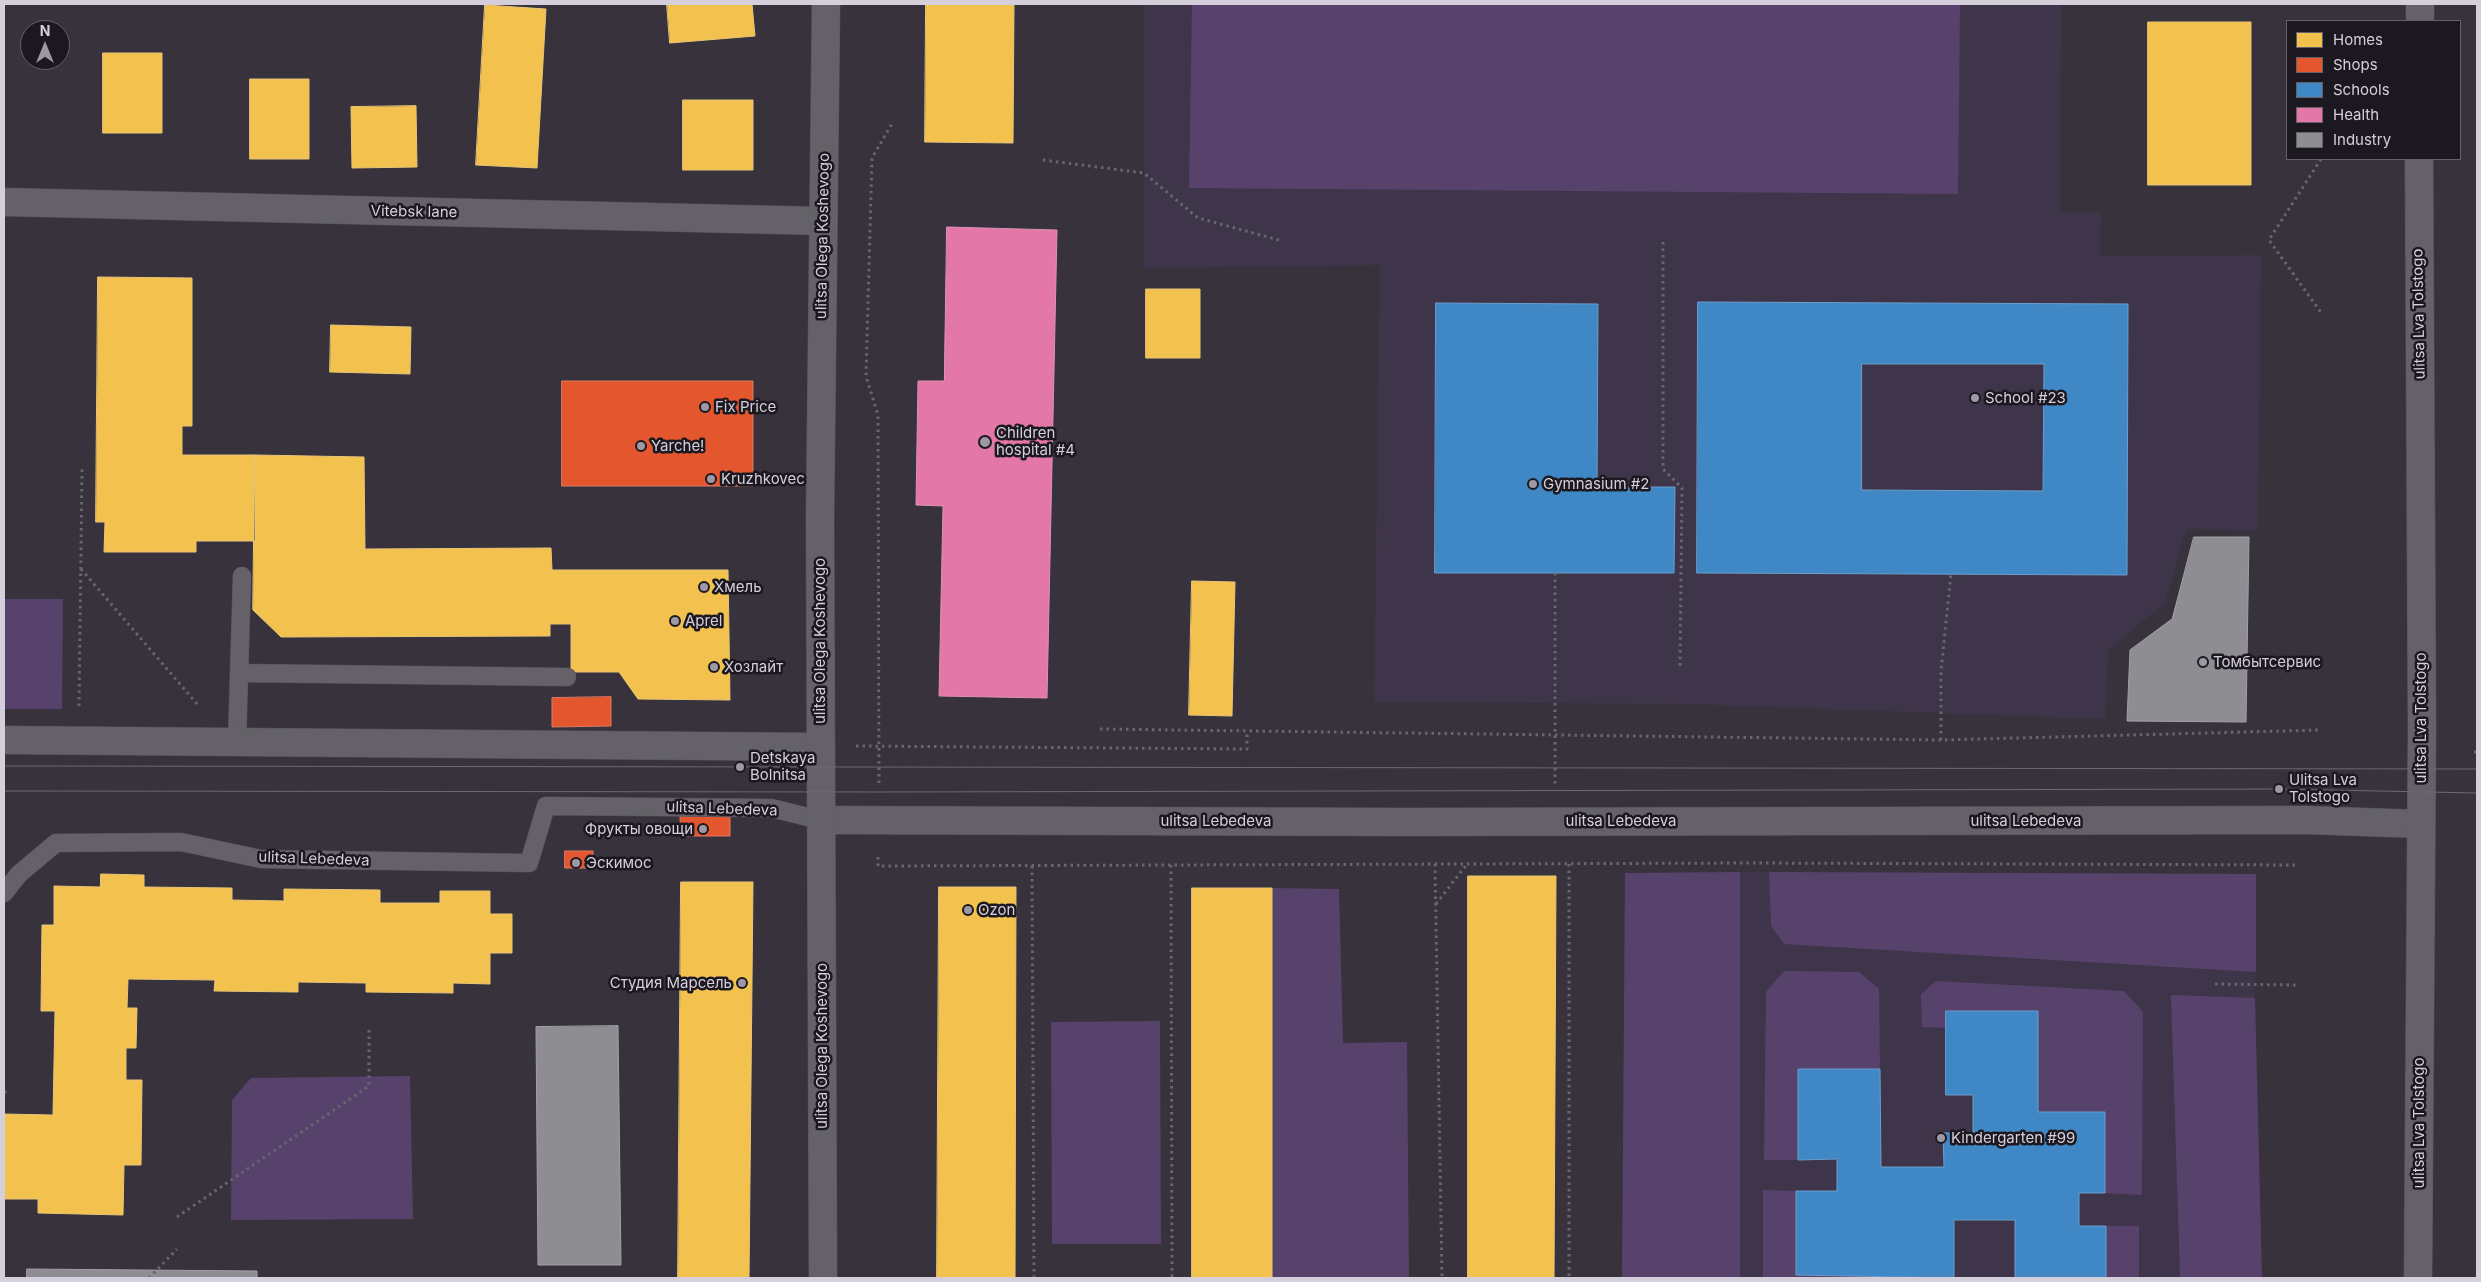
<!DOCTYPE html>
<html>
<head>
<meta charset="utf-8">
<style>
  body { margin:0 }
  #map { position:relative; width:2481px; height:1282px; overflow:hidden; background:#37323c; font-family:Inter,sans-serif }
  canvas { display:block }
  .frame { position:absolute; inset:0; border:5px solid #d4cfdb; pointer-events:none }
  .legend { position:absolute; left:2286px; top:20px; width:175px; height:140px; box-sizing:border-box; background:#1c1820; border:1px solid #66616b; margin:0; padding:6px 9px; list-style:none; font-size:15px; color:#d4cfdb }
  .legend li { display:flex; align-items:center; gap:10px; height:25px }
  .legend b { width:25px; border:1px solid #66616b }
  .north { position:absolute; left:20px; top:20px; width:50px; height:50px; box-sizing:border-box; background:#1c1820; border:1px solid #66616b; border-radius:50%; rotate:0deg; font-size:14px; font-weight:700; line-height:20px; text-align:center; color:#d4cfdb }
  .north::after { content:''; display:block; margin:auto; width:18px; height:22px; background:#9d98a3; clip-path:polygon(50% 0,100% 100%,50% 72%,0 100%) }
</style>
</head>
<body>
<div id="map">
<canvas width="2481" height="1282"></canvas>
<div class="frame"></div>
<ul class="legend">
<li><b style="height:14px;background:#f2c14e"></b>Homes</li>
<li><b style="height:14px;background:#e4572e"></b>Shops</li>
<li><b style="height:14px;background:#3f88c5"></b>Schools</li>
<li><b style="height:14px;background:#e377a8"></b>Health</li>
<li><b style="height:14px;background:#8d8d92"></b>Industry</li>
</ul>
<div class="north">N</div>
</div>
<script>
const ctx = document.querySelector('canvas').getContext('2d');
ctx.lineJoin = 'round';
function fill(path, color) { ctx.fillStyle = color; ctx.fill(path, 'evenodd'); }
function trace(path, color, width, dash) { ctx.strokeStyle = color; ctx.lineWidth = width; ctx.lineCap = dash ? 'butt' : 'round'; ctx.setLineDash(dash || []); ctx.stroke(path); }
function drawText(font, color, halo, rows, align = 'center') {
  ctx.font = font + ' Inter,sans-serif'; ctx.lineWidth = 5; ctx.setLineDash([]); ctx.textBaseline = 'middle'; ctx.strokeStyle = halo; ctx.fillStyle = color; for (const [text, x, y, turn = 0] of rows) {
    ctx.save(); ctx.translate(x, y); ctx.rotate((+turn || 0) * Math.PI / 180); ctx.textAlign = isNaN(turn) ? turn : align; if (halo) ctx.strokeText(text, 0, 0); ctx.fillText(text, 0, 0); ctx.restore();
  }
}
fill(new Path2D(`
  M 1144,4 L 2061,4 L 2060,212 L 2101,212 L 2100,256 L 2261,255 L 2258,530 L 2186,529 L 2165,603 L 2108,650 L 2105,719 L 1687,704 L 1374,702 L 1380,265 L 1144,268 Z
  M 1754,872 L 2256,874 L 2255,998 L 2262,1278 L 1622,1278 L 1625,873 Z`), '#3f354b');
fill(new Path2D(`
  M 1192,4 L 1960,5 L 1958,194 L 1189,188 Z
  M 4,599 L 63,599 L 62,709 L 4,709 Z
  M 1740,872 L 1740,1278 L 1622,1278 L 1625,873 Z
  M 1769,872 L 2256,874 L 2256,972 L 1784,944 L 1771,926 Z
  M 1272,888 L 1339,889 L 1343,1043 L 1407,1042 L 1409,1278 L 1272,1278 Z
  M 1784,971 L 1859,972 L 1879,989 L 1880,1069 L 1798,1069 L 1798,1160 L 1764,1160 L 1766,992 Z
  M 1936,981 L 2124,991 L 2143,1012 L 2142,1195 L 2105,1193 L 2105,1112 L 2038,1112 L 2038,1011 L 1946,1011 L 1946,1028 L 1922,1027 L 1921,994 Z
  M 2171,995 L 2255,998 L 2262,1278 L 2180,1278 Z
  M 1160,1021 L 1161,1244 L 1052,1244 L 1051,1022 Z
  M 410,1076 L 413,1219 L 231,1220 L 232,1100 L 251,1078 Z
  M 1763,1190 L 1796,1191 L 1797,1275 L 1868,1275 L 1868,1278 L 1763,1278 Z
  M 2106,1226 L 2139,1226 L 2139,1278 L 2106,1278 Z`), '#57426c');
const homes = new Path2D(`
  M 667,4 L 752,4 L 755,36 L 670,43 Z
  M 926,4 L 1014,4 L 1013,143 L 925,142 Z
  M 485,5 L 546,9 L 537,168 L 476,165 Z
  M 2148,22 L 2251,22 L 2251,185 L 2148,185 Z
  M 103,53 L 162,53 L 162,133 L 103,133 Z
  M 250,79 L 309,79 L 309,159 L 250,159 Z
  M 683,100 L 753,100 L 753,170 L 683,170 Z
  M 416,106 L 417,167 L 352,168 L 351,107 Z
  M 98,277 L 192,278 L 192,426 L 182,426 L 182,455 L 255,455 L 255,541 L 196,541 L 196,552 L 104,552 L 105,522 L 96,522 Z
  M 1146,289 L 1200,289 L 1200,358 L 1146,358 Z
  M 331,325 L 411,327 L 410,374 L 330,372 Z
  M 255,455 L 364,457 L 365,549 L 551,548 L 552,570 L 728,570 L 730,700 L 638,699 L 619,672 L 571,672 L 571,624 L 550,624 L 550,636 L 281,637 L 253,610 Z
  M 1192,581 L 1235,582 L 1232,716 L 1189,715 Z
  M 101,874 L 144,875 L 144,887 L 232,888 L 232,900 L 284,901 L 284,889 L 380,890 L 380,903 L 440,903 L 440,891 L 490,891 L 490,914 L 512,914 L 512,953 L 490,953 L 490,984 L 453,983 L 453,993 L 366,992 L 366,983 L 298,982 L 298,992 L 214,991 L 215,980 L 128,979 L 127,1008 L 137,1008 L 136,1048 L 126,1048 L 126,1080 L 142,1080 L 141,1165 L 124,1165 L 123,1215 L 38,1213 L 38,1199 L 4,1199 L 4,1114 L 53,1115 L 55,1011 L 41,1011 L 42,925 L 54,925 L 54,886 L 100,887 Z
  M 1468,876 L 1556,876 L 1554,1278 L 1468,1278 Z
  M 681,882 L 753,882 L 749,1278 L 678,1278 Z
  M 939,887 L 1016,887 L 1015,1278 L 937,1278 Z
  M 1192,888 L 1272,888 L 1272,1278 L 1192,1278 Z`);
fill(homes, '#f2c14e');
trace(homes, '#e9c578', 1);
const shops = new Path2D(`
  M 562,381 L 753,381 L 753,486 L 562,486 Z
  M 611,697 L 611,726 L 552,727 L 552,698 Z
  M 730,816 L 730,836 L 681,836 L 680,817 Z
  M 565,851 L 593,851 L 593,868 L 565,868 Z`);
fill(shops, '#e4572e');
trace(shops, '#df7b62', 1);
const schools = new Path2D(`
  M 1698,302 L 2128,304 L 2127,575 L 1697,573 ZM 1862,364 L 2044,364 L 2043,491 L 1862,490 Z
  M 1436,303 L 1598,304 L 1597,487 L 1675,487 L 1674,573 L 1435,573 Z
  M 1946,1011 L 2038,1011 L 2038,1112 L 2105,1112 L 2105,1193 L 2079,1193 L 2079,1226 L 2106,1226 L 2106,1278 L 2015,1278 L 2015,1220 L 1954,1220 L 1954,1278 L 1796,1275 L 1796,1191 L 1837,1191 L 1837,1159 L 1798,1160 L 1798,1069 L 1880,1069 L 1881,1167 L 1944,1167 L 1943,1133 L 1973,1133 L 1973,1095 L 1946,1095 Z`);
fill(schools, '#3f88c5');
trace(schools, '#6c9dcc', 1);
const health = new Path2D(`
  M 947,227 L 1057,230 L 1047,698 L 939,696 L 943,506 L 916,505 L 918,381 L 944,381 Z`);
fill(health, '#e377a8');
trace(health, '#de91b7', 1);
const industry = new Path2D(`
  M 2194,537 L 2249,537 L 2246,722 L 2127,721 L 2130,650 L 2172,619 Z
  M 618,1026 L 621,1265 L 538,1265 L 536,1027 Z
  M 27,1269 L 257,1271 L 257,1278 L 27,1278 Z`);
fill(industry, '#8d8d92');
trace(industry, '#a2a1a8', 1);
const service = new Path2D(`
  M 239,673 L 567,677
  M 237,742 L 242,576
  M 4,893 L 19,874 L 56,843 L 181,842 L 261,859 L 529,863 L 546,806 L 771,808 L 820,820`);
const minor = new Path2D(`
  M 4,202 L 823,221
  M 4,740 L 821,747
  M 820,820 L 1405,822 L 2305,820 L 2421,824`);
const tertiary = new Path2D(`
  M 2420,4 L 2420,21
  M 823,1278 L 820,518 L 826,4
  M 2418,1278 L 2422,729 L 2419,159`);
trace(service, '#524e57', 19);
trace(minor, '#524e57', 29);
trace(tertiary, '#524e57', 29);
trace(new Path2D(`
  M 2321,159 L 2269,240 L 2322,314
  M 1043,160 L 1144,173 L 1198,218 L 1279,240
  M 1663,242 L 1663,469 L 1682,488 L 1680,667
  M 81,569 L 198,705
  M 1555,573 L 1555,786
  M 79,706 L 82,469
  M 1100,729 L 1941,740 L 2320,730
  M 1941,740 L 1941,671 L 1951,574
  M 856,746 L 1247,749 L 1247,731
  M 2474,752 L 2477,752
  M 879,783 L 878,415 L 866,376 L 872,158 L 893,122
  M 878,857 L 878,866 L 1754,863 L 2298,865
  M 1435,864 L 1442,1278
  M 1569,864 L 1569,1278
  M 1171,865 L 1172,1278
  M 1032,866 L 1034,1278
  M 1436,904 L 1467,864
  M 2215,984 L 2298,985
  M 4,1092 L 8,1092
  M 177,1217 L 369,1086 L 369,1026
  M 149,1278 L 177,1249`), '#69666c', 3, [2.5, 4]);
trace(service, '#646168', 18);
trace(minor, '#646168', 28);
trace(tertiary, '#646168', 28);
trace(new Path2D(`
  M 4,766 L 2477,769
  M 4,791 L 879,792 L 2279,789 L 2477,793`), '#6d6a71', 1);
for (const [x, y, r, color] of [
  [1975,398,5,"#9d98a3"],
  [705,407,5,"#9d98a3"],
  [985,442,6,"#9d98a3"],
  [641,446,5,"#9d98a3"],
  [711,479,5,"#9d98a3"],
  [1533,484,5,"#9d98a3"],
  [704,587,5,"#9d98a3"],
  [675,621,5,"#9d98a3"],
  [2203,662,5,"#9d98a3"],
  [714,667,5,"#9d98a3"],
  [740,767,5,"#9d98a3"],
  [2279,789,5,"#9d98a3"],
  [703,829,5,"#9d98a3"],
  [576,863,5,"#9d98a3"],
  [968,910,5,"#9d98a3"],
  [742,983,5,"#9d98a3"],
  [1941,1138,5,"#9d98a3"]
]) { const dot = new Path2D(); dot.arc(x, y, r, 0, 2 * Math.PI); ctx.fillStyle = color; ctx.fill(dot); trace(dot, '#1c1820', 2); }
drawText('15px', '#d4cfdb', '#1c1820', [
  ["Vitebsk lane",414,212,1],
  ["ulitsa Olega Koshevogo",823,236,-89],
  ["ulitsa Lva Tolstogo",2419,314,-91],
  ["ulitsa Olega Koshevogo",820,641,-90],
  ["ulitsa Lva Tolstogo",2421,718,-90],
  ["ulitsa Lebedeva",722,809,2],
  ["ulitsa Lebedeva",1216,821],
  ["ulitsa Lebedeva",1621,821],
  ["ulitsa Lebedeva",2026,821],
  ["ulitsa Lebedeva",314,859,2],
  ["ulitsa Olega Koshevogo",822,1046,-90],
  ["ulitsa Lva Tolstogo",2419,1123,-90]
]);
drawText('15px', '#d4cfdb', '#1c1820', [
  ["School #23",1985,398],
  ["Fix Price",715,407],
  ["Children",996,433],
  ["hospital #4",996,450],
  ["Yarche!",651,446],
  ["Kruzhkovec",721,479],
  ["Gymnasium #2",1543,484],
  ["Хмель",714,587],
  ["Aprel",685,621],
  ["Томбытсервис",2213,662],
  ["Хозлайт",724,667],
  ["Detskaya",750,758],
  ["Bolnitsa",750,775],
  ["Ulitsa Lva",2289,780],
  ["Tolstogo",2289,797],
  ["Фрукты овощи",693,829,"right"],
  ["Эскимос",586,863],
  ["Ozon",978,910],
  ["Студия Марсель",732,983,"right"],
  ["Kindergarten #99",1951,1138]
], 'left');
</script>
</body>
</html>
